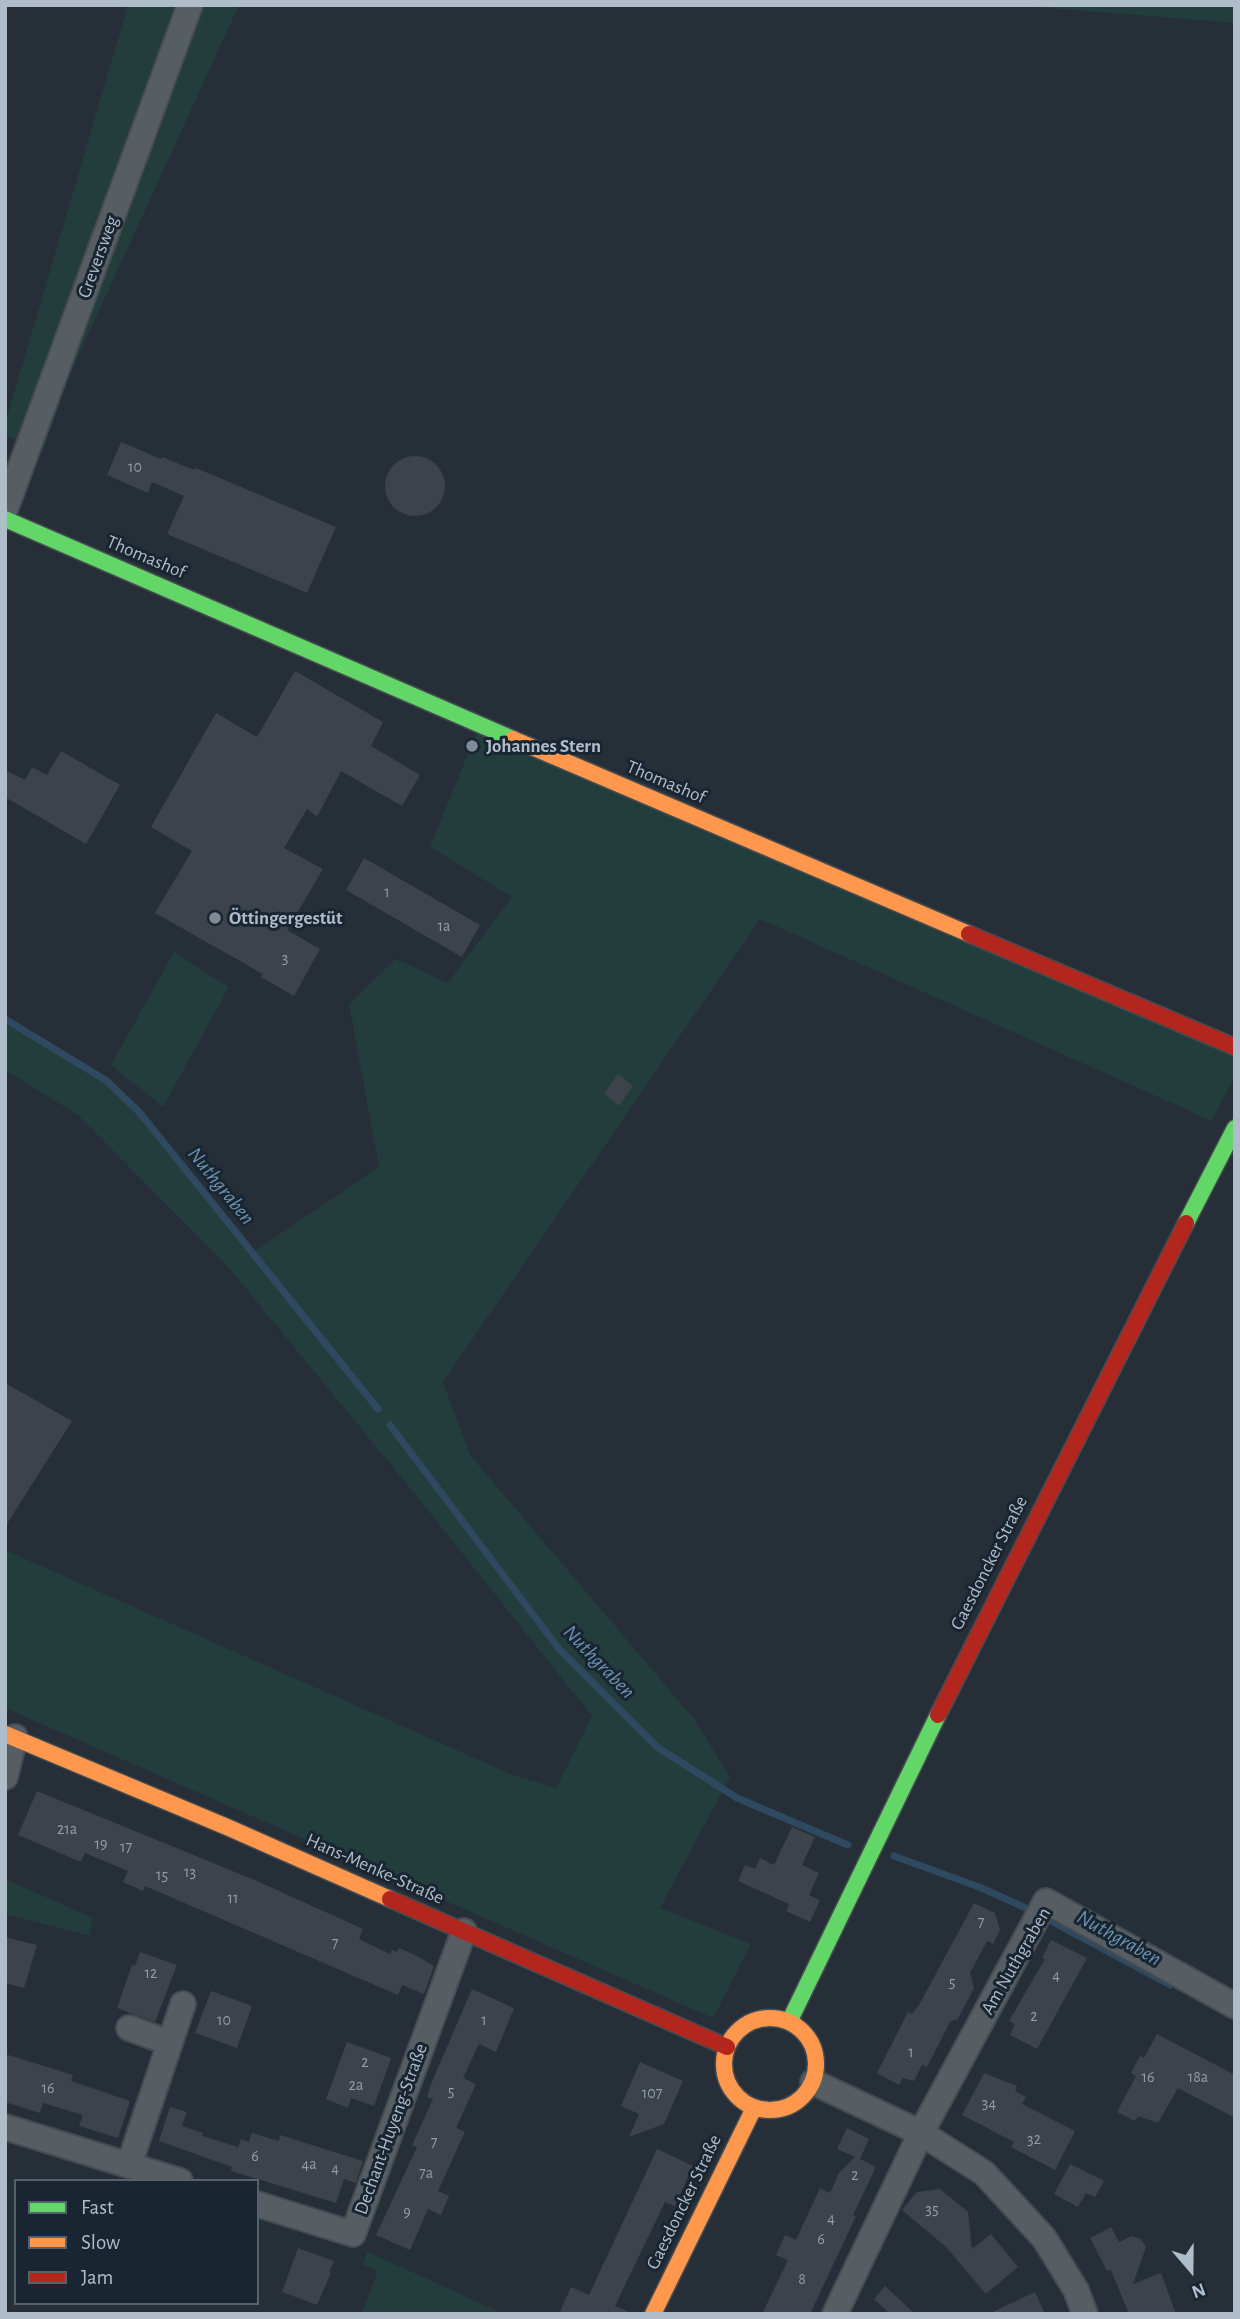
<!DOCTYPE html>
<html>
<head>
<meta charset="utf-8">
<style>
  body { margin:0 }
  #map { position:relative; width:1240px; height:2319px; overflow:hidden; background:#262f37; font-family:"Alegreya Sans",sans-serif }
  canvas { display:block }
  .frame { position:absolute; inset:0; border:7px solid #afbcc9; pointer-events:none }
  .legend { position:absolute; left:14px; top:2179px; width:245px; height:126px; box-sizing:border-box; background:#192632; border:2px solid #55626e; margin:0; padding:9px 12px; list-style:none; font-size:21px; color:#afbcc9 }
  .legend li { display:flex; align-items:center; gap:14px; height:35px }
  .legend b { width:35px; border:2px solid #55626e }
  .north { position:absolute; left:1156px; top:2235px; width:70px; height:70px; -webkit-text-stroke:5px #192632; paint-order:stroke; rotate:160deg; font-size:19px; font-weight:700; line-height:28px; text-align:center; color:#afbcc9 }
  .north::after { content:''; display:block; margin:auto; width:24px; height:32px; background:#afbcc9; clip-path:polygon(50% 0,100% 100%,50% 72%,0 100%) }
</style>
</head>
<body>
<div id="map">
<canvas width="1240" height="2319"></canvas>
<div class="frame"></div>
<ul class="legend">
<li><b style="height:9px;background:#63d668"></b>Fast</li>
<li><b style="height:9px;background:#ff974d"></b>Slow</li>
<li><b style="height:9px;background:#b3261e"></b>Jam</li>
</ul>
<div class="north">N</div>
</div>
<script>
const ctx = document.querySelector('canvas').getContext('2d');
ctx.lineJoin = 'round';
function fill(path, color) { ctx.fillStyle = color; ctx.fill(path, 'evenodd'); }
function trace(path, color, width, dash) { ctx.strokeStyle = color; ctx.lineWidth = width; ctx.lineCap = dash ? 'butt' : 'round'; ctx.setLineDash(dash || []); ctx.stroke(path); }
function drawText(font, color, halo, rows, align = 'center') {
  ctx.font = font + ' "Alegreya Sans",sans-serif'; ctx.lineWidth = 6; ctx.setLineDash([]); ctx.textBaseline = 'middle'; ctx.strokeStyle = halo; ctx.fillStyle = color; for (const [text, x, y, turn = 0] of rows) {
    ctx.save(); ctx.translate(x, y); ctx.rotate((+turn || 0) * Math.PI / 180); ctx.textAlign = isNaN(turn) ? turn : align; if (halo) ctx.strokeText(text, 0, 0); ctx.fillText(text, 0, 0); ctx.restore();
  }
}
fill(new Path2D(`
  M 128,5 L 239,5 L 71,372 L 43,450 L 5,435 L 5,424 Z
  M 1012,5 L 1235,5 L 1235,23 Z
  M 480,724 L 1235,1047 L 1235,1076 L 1212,1121 L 760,919 L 443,1382 L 470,1455 L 695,1720 L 730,1777 L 660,1908 L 751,1944 L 713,2018 L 5,1708 L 5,1550 L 513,1775 L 556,1788 L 592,1716 L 415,1494 L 229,1268 L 78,1115 L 5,1070 L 5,1021 L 107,1081 L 140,1113 L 252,1253 L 379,1167 L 349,1004 L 396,959 L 448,983 L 512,897 L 430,847 Z
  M 174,952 L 229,987 L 163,1107 L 111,1065 Z
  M 5,1879 L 93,1918 L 89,1936 L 5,1914 Z
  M 367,2252 L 368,2252 L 504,2314 L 361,2314 L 378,2271 L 363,2265 Z`), '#233c3c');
trace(new Path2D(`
  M 5,1019 L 107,1081 L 140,1113 L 378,1409
  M 390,1425 L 559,1649 L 657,1747 L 737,1798 L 848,1845
  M 894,1856 L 979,1887 L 1026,1908
  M 1051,1921 L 1170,1985`), '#2f4a60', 7);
fill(new Path2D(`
  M 121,442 L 161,459 L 162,457 L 194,470 L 196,468 L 336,527 L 307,593 L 167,534 L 184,496 L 152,482 L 148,493 L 107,475 Z
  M385 486a30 30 0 1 1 60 0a30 30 0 1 1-60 0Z
  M 295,671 L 383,722 L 371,746 L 420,775 L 402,806 L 341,771 L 317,817 L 307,809 L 284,848 L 323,869 L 287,930 L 320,949 L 294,996 L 261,977 L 263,974 L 155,913 L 192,851 L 151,827 L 216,713 L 257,737 Z
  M 61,751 L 120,785 L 86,844 L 5,797 L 5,770 L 25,780 L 32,767 L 47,775 Z
  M 364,858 L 480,925 L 462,957 L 346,890 Z
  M 618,1074 L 633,1086 L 619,1106 L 604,1094 Z
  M 5,1383 L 72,1421 L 5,1527 Z
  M 37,1791 L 257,1881 L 363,1929 L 359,1939 L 390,1954 L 392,1950 L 397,1952 L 399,1948 L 415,1955 L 434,1966 L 424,1994 L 402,1985 L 398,1995 L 145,1886 L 143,1891 L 123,1882 L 128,1871 L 85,1853 L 81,1862 L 18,1835 Z
  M 792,1827 L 815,1837 L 802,1865 L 819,1873 L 809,1895 L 820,1900 L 810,1922 L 786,1911 L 789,1904 L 738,1881 L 745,1865 L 755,1869 L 760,1858 L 774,1865 Z
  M 974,1903 L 995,1913 L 1000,1930 L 993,1944 L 987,1941 L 970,1973 L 974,1988 L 958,2019 L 950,2022 L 927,2067 L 922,2065 L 914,2081 L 903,2078 L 899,2085 L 877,2073 L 908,2012 L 912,2014 L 919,2005 Z
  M 5,1937 L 37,1945 L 24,1988 L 5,1983 Z
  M 1051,1940 L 1087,1958 L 1037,2049 L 1010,2035 L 1015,2024 L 1009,2021 L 1045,1959 L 1042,1958 Z
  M 140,1952 L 177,1965 L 155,2022 L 117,2008 L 132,1965 L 135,1966 Z
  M 472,1989 L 514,2008 L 496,2052 L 479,2044 L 463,2078 L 476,2084 L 456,2128 L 465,2132 L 438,2191 L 449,2196 L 441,2215 L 428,2209 L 410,2250 L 376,2235 L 417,2147 L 412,2145 L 433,2099 L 427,2097 L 431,2084 Z
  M 211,1991 L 252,2006 L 237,2048 L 195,2033 Z
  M 1157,2034 L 1235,2075 L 1235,2118 L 1178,2088 L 1158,2123 L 1138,2116 L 1135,2121 L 1117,2112 L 1136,2076 L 1131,2073 L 1140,2056 L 1144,2058 Z
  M 347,2042 L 391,2058 L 374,2106 L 351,2098 L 348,2108 L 326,2099 Z
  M 5,2054 L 73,2075 L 71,2081 L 130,2101 L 118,2138 L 79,2126 L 83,2115 L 43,2103 L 40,2113 L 5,2102 Z
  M 640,2062 L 683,2081 L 664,2124 L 629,2137 L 639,2114 L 621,2106 Z
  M 984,2073 L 1017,2086 L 1015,2091 L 1026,2097 L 1022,2104 L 1075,2131 L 1055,2170 L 1011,2147 L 1014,2142 L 962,2115 Z
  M 170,2107 L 187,2112 L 182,2126 L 203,2133 L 202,2136 L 238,2147 L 241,2139 L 249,2142 L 252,2133 L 279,2141 L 280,2135 L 363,2161 L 356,2183 L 344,2179 L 336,2203 L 231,2171 L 232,2167 L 159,2141 Z
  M 847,2128 L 869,2139 L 860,2159 L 876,2167 L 853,2215 L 856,2216 L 810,2314 L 762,2314 L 788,2260 L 776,2255 L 785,2235 L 796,2240 L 820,2188 L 830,2193 L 839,2173 L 855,2157 L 837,2149 Z
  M 657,2149 L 693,2166 L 675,2206 L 665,2202 L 615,2306 L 633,2314 L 559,2314 L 571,2287 L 589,2295 Z
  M 1070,2164 L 1104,2181 L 1095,2197 L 1086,2193 L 1078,2207 L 1054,2194 Z
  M 940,2189 L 968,2212 L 972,2249 L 991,2234 L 1018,2267 L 986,2294 L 946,2247 L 902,2210 L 917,2192 Z
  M 1111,2227 L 1119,2242 L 1132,2236 L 1141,2239 L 1146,2247 L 1133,2284 L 1161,2273 L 1176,2314 L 1129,2314 L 1111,2270 L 1107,2271 L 1090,2238 Z
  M 298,2248 L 334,2261 L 329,2272 L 331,2273 L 317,2305 L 282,2292 Z
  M 885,2286 L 915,2314 L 890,2314 L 874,2299 Z
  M 1035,2292 L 1045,2314 L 988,2314 Z`), '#3c434a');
const street = new Path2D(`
  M 5,510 L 190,5
  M 5,1777 L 15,1737
  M 129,2028 L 170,2043
  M 813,2082 L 921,2133 L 984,2173 L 1044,2238 L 1076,2290 L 1085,2314
  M 5,2127 L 180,2181
  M 129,2165 L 183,2004
  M 257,2204 L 353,2234 L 464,1931
  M 835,2314 L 921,2133 L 1046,1901 L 1235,2006`);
const fast = new Path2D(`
  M 5,519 L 513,739
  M 1186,1223 L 1235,1128
  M 789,2022 L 938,1715`);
const slow = new Path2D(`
  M 513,739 L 969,934
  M 5,1734 L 227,1827 L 390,1899
  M724 2064a46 46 0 1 1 92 0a46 46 0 1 1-92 0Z
  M 653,2314 L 754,2108`);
const jam = new Path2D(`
  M 969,934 L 1235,1047
  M 938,1715 L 1186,1223
  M 390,1899 L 727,2047`);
trace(street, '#454b51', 28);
trace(fast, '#454b51', 19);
trace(slow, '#454b51', 19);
trace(jam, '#454b51', 19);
trace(street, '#565e64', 24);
trace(fast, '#63d668', 16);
trace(slow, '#ff974d', 16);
trace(jam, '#b3261e', 16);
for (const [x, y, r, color] of [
  [472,746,7,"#7f8b96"],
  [215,918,7,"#7f8b96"]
]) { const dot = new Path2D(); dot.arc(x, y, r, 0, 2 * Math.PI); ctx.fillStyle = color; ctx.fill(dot); trace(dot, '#192632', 2.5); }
drawText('16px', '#929ea9', null, [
  ["10",135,467],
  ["1",387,892],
  ["1a",444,926],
  ["3",285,958],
  ["21a",67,1829],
  ["19",101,1844],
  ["17",126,1847],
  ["13",190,1872],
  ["15",162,1875],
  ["11",233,1898],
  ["7",981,1922],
  ["7",335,1943],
  ["12",151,1973],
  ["4",1056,1975],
  ["5",952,1982],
  ["2",1034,2016],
  ["10",224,2020],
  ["1",484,2020],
  ["1",911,2052],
  ["2",365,2062],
  ["16",1148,2077],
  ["18a",1198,2077],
  ["2a",356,2085],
  ["16",48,2088],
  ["5",451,2091],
  ["107",652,2093],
  ["34",989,2103],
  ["32",1034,2139],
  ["7",434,2142],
  ["6",255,2156],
  ["4a",309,2164],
  ["4",335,2168],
  ["7a",426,2173],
  ["2",855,2175],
  ["35",932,2209],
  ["9",407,2212],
  ["4",831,2218],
  ["6",821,2239],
  ["8",802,2279]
]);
drawText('19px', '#afbcc9', '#192632', [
  ["Greversweg",98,257,-70],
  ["Thomashof",146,557,23],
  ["Thomashof",666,782,23],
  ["Gaesdoncker Straße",989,1563,-63],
  ["Hans-Menke-Straße",375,1869,24],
  ["Am Nuthgraben",1016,1961,-60],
  ["Dechant-Huyeng-Straße",391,2129,-70],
  ["Gaesdoncker Straße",684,2202,-64]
]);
drawText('bold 19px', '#afbcc9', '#192632', [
  ["Johannes Stern",486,746],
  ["Öttingergestüt",229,918]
], 'left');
drawText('italic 21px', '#6c92b0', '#192632', [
  ["Nuthgraben",221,1186,51],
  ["Nuthgraben",599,1662,46],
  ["Nuthgraben",1119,1938,29]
]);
</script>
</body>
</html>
